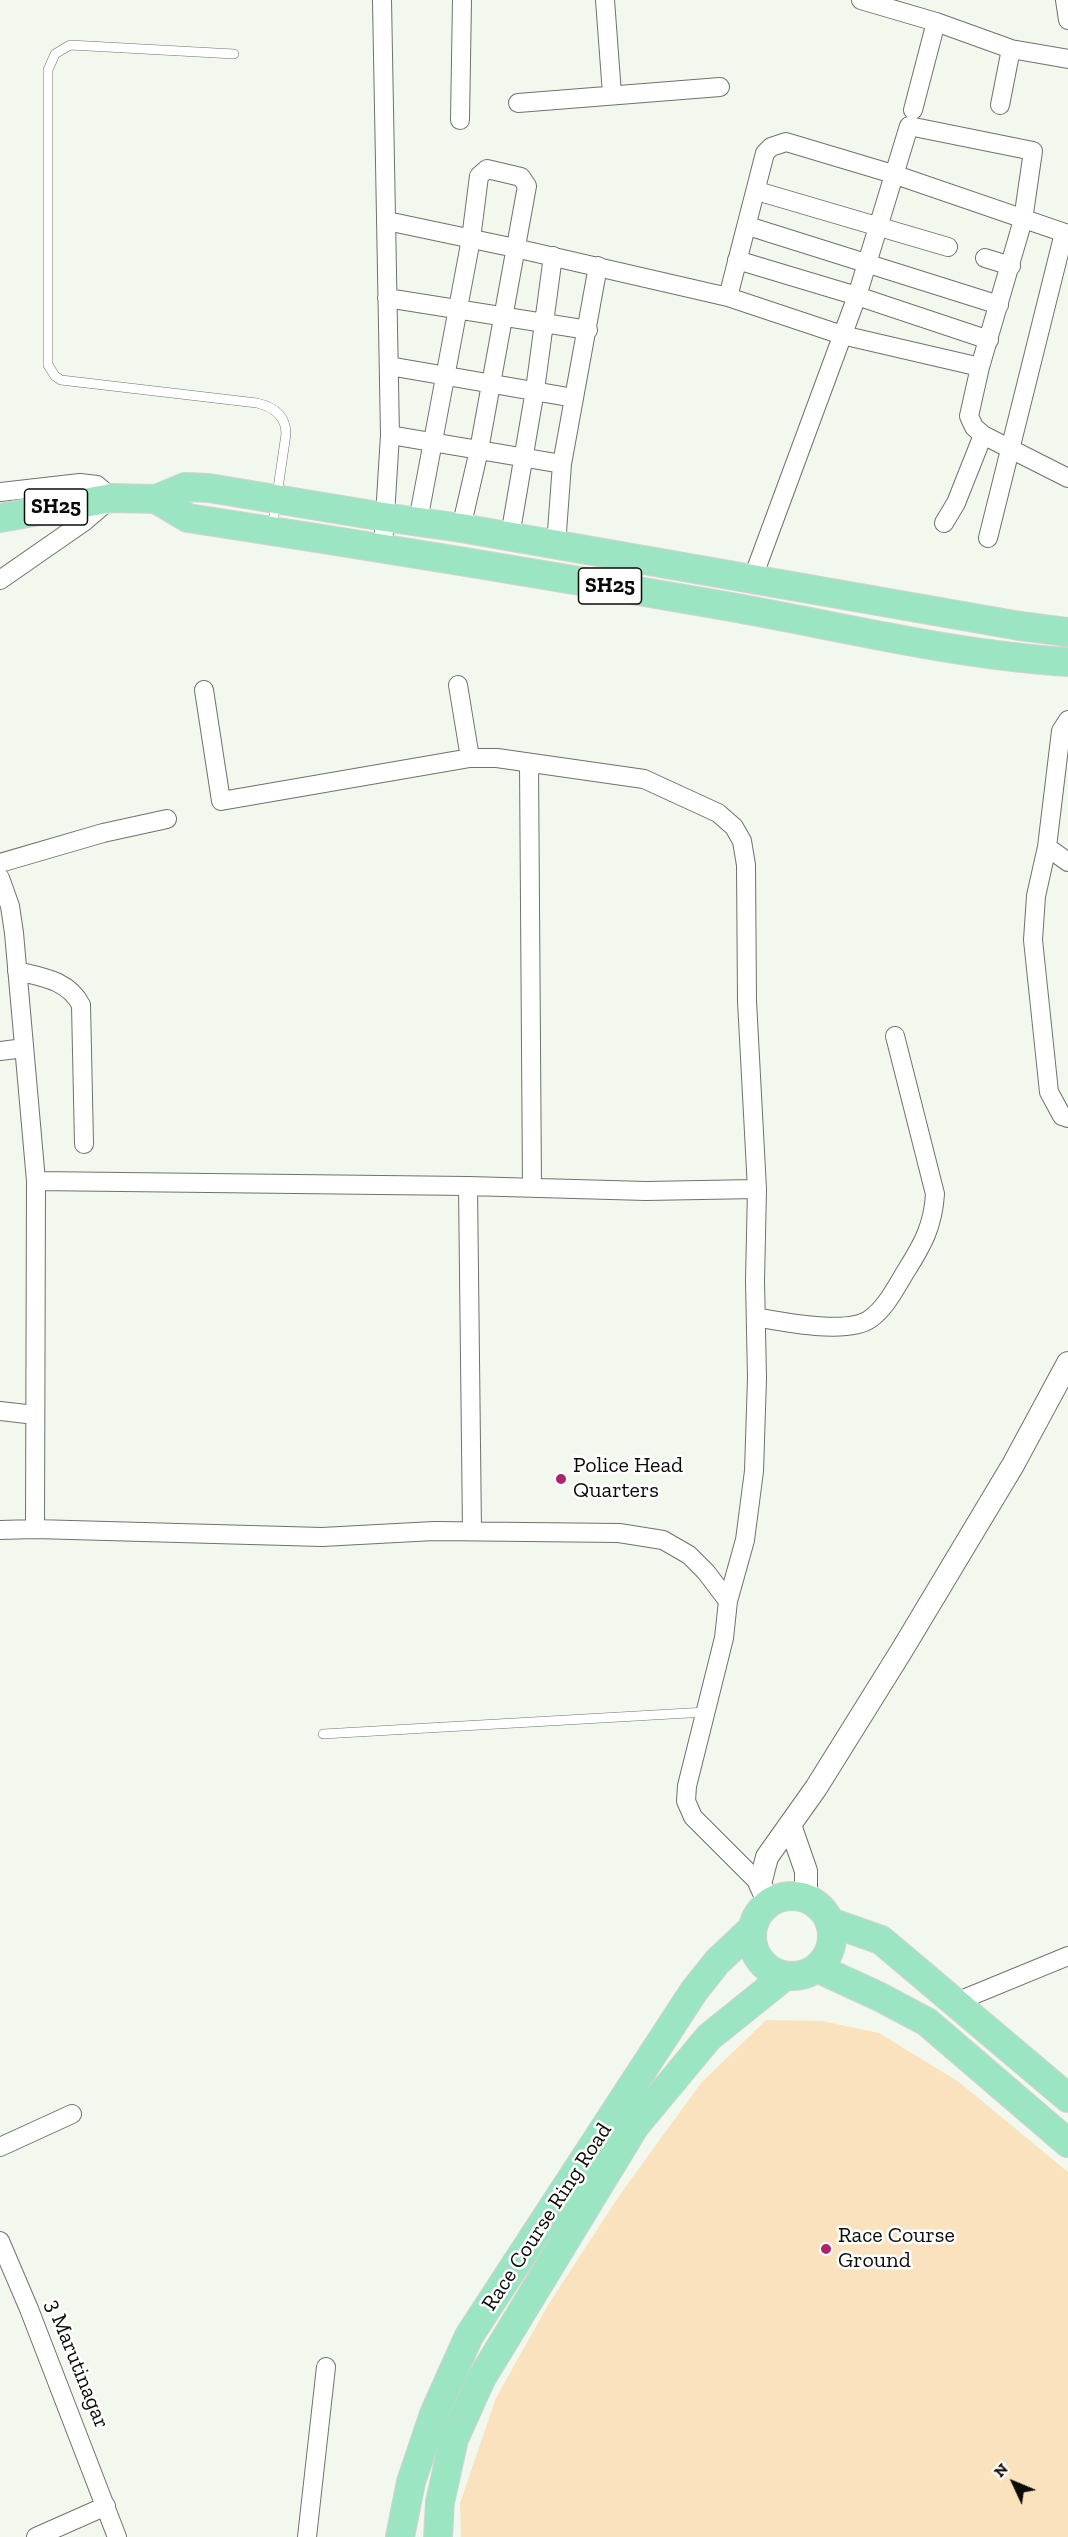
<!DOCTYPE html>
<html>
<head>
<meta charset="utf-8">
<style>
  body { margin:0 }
  #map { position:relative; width:1068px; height:2537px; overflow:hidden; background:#f2f8ee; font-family:"Zilla Slab",serif }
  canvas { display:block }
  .north { position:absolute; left:984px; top:2453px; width:60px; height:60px; -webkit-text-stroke:4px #fff; paint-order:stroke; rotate:314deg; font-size:16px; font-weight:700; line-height:24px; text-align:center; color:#0b0c09 }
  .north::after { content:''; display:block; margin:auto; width:21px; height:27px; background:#0b0c09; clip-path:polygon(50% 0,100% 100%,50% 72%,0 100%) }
</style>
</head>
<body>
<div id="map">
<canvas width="1068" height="2537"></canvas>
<div class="north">N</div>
</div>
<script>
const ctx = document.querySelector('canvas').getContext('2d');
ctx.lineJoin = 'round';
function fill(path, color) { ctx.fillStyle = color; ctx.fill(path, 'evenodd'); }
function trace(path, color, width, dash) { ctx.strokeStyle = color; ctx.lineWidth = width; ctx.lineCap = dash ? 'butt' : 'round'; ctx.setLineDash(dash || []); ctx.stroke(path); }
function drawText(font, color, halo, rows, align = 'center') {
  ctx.font = font + ' "Zilla Slab",serif'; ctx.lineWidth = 5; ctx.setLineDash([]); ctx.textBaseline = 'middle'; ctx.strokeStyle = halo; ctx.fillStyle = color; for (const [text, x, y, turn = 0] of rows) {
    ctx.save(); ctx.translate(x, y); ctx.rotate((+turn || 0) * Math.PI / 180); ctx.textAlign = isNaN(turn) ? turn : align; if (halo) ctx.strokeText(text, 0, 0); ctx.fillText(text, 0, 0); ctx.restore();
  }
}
fill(new Path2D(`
  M 766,2020 L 822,2021 L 879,2033 L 959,2082 L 1068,2172 L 1068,2537 L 461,2537 L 460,2503 L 496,2398 L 548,2305 L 621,2193 L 701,2083 Z`), '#fae2be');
const service = new Path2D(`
  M 234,54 L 70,45 L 55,54 L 48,70 L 48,365 L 55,376 L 61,380 L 257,403 C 274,407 286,416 286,434 L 272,529
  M 323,1734 L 706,1712`);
const minor = new Path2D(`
  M 382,0 L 390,435 L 383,548
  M 605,0 L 612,94
  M 861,0 L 936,22 L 1011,49 L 1068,59
  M 1065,0 L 1068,20
  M 518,103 L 720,87
  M 1000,105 L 1011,49
  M 913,110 L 936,22
  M 460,120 L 462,0
  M 757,191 L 948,247
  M 387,221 L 515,248 L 728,297 L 842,335 L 980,367
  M 748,226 L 999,305
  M 985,258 L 1011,266
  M 737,260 L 857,296 L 989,340
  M 728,297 L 765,153 L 771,147 L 786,142 L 893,174 L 1068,234
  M 387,298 L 588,330
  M 389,366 L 574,398
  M 390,435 L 562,464
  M 0,492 L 80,483 L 97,485 L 112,498 L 85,521 L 0,580
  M 418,521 L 471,239 L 479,176 L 487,169 L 521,177 L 527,186 L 479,450 L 461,528
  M 944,523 L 956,503 L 983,435
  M 510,536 L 535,390 L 553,256
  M 988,538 L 1064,233
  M 556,545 L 562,464 L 598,266
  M 752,580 L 857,296 L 909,126 L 1033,151 L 1023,220 L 980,367 L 969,416 L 974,427 L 983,435 L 1068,478
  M 458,685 L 470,758
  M 204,690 L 221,801 L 470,758 L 497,758 L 644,779 L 718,813 L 734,827 L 742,841 L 746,865 L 747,1001 L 757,1189
  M 1068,720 L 1061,731 L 1047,847 L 1036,896 L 1033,940 L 1049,1092 L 1062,1116 L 1068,1118
  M 529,763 L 532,1187
  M 1047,847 L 1068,862
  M 0,863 L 103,833 L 167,819
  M 0,878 L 10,906 L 14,933 L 36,1181 L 468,1186 L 646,1191 L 757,1189 L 755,1281 L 757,1378 L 754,1471 L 745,1540 L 728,1601
  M 17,971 C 42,977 68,980 81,1005 L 84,1144
  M 0,1051 L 24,1048
  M 468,1186 L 472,1531
  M 756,1317 C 782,1322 848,1335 870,1319 C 886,1308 896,1287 906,1271 C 923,1244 933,1226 935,1194 L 895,1036
  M 0,1411 L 35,1415
  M 35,1529 L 36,1181
  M 0,1530 L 35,1529 L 322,1537 L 434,1531 L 619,1533 L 663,1540 L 689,1555 L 706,1572 L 728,1601 L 724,1638 L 687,1786 L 686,1801 L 693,1817 L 760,1884
  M 956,2002 L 1068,1956
  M 0,2147 L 72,2114
  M 0,2241 L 29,2309 L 117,2537
  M 36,2537 L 106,2506
  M 307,2537 L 326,2367`);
const tertiary = new Path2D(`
  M 790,1825 L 806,1871 L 806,1898
  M 769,1903 L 760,1884 L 767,1857 L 816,1788 L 902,1650 L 1013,1465 L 1068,1363`);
const primary = new Path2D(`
  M 156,499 L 188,518 C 371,546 554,576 737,608 C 847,628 956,655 1068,662
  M 0,518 L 112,498 L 156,499 L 185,487 L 209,488 L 384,517 L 461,528 L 1020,626 L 1068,632
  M752 1936a40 40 0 1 1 80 0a40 40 0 1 1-80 0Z
  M 830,1922 L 881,1940 L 1068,2098
  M 817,1968 L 880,1997 L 927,2022 L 1068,2143
  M 400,2537 L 411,2482 L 434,2414 L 469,2336 L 694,1991 L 717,1962 L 752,1929
  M 438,2537 L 440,2502 L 454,2439 L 481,2379 L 635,2126 L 709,2037 L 785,1976`);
trace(service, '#6e736b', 10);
trace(minor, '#6e736b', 20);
trace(tertiary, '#6e736b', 24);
trace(primary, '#d3d3d3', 30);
trace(service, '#fff', 9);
trace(minor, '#fff', 18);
trace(tertiary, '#fff', 22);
trace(primary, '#9be5c2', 28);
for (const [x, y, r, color] of [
  [561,1479,6,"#ac256b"],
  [826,2249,6,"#ac256b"]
]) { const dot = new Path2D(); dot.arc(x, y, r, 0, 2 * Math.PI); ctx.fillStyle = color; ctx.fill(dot); trace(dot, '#fff', 2); }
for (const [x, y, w] of [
  [56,507,63],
  [610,586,63]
]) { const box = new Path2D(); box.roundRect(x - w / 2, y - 18, w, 36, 4.5); ctx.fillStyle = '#fff'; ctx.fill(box); trace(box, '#0b0c09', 1.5); }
drawText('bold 21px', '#0b0c09', null, [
  ["SH25",56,507],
  ["SH25",610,586]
]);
drawText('22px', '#0b0c09', '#fff', [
  ["Police Head",573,1466],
  ["Quarters",573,1491],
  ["Race Course",838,2236],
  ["Ground",838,2261]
], 'left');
drawText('22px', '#0b0c09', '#fff', [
  ["Race Course Ring Road",547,2217,-57],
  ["3 Marutinagar",77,2364,68]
]);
</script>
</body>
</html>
